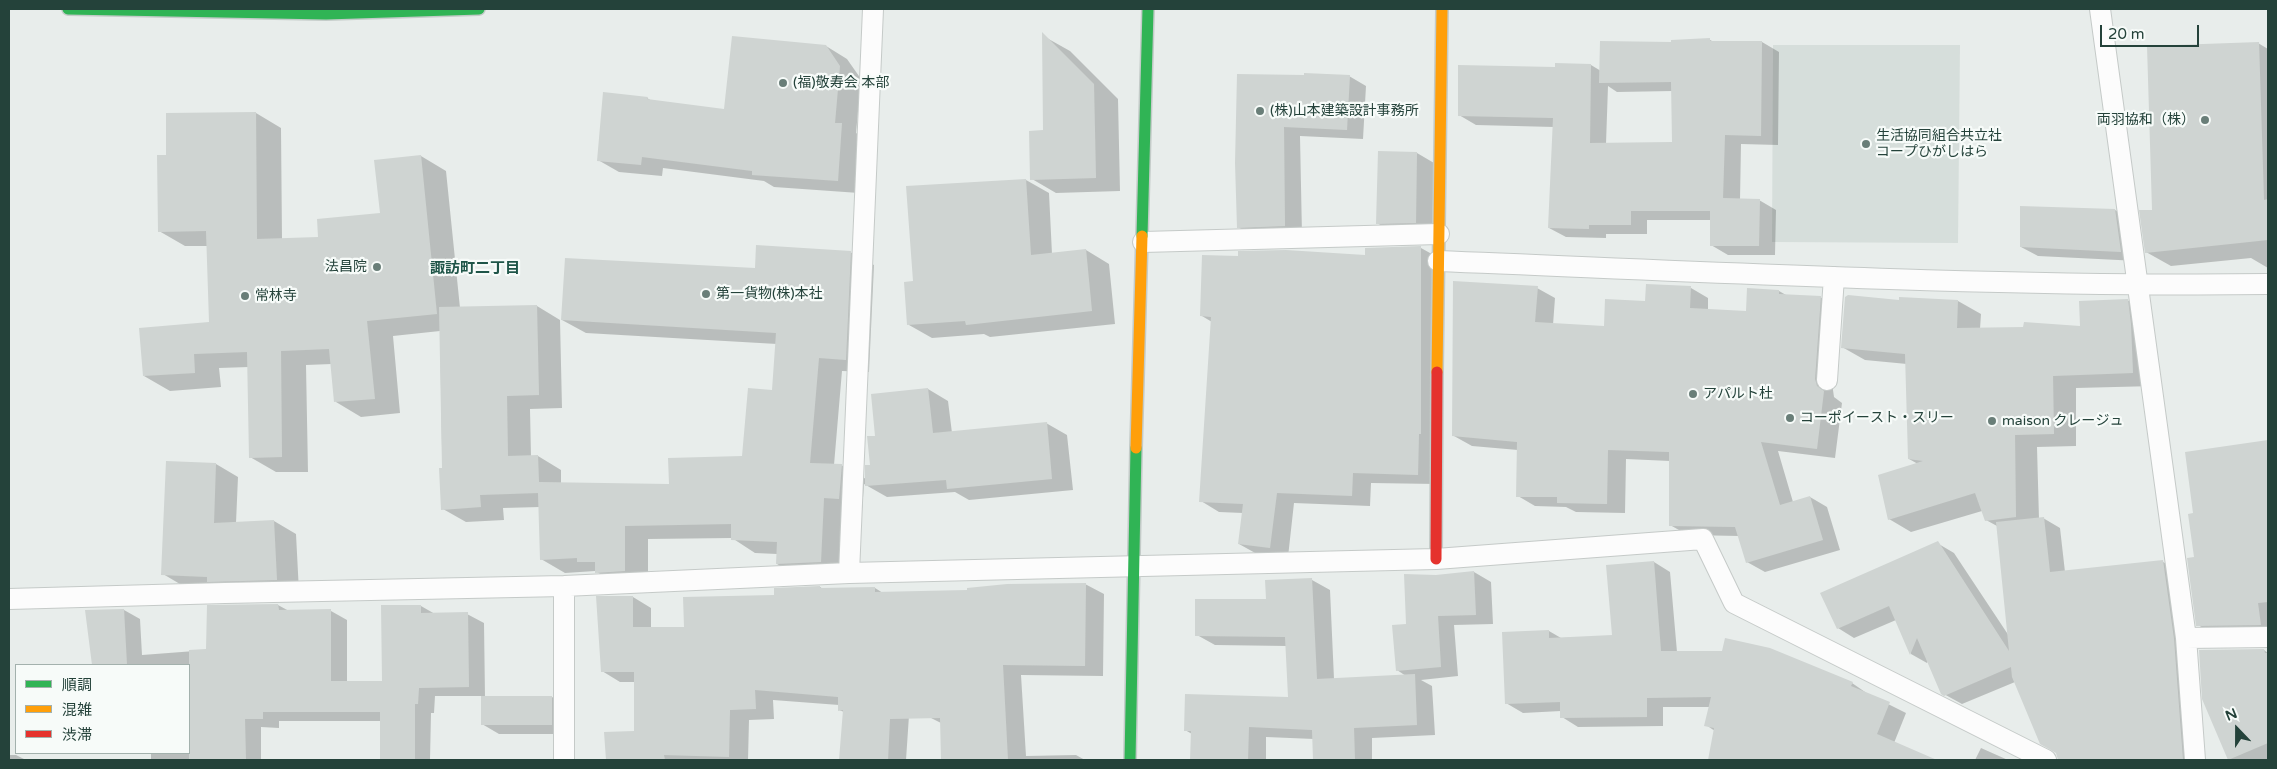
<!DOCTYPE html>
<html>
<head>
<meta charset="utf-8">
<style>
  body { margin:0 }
  #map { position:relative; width:2277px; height:769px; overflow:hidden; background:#e8edeb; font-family:"Varela Round","Noto Sans JP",sans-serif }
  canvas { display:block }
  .frame { position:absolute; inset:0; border:10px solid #24423a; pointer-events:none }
  .legend { position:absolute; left:15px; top:664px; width:175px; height:90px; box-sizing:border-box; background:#f7fbf9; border:1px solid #a3b1ad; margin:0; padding:6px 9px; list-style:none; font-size:15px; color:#24423a }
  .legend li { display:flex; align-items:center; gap:10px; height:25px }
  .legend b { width:25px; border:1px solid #a3b1ad }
  .north { position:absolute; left:2212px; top:704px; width:50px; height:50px; -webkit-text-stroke:4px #f7fbf9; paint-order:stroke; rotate:338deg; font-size:14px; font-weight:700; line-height:20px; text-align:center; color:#24423a }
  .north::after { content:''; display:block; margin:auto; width:18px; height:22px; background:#24423a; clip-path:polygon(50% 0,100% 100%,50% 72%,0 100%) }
  .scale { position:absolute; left:2100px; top:25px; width:99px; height:22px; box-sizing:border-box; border:2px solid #24423a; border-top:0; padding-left:6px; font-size:15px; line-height:18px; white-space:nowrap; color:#24423a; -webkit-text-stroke:4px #f7fbf9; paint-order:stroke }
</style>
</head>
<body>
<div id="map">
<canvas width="2277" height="769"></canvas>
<div class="frame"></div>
<ul class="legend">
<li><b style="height:6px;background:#30b455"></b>順調</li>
<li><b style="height:6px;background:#ff9f0a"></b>混雑</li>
<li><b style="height:6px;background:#e5322d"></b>渋滞</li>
</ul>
<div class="north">N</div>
<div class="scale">20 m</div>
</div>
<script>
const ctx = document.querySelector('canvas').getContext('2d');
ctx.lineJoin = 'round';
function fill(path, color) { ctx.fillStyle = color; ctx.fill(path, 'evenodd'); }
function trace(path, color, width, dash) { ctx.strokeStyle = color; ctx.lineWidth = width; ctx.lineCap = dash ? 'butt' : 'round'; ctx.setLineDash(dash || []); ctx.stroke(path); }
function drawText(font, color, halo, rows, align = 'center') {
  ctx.font = font + ' "Varela Round","Noto Sans JP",sans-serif'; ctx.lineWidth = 4.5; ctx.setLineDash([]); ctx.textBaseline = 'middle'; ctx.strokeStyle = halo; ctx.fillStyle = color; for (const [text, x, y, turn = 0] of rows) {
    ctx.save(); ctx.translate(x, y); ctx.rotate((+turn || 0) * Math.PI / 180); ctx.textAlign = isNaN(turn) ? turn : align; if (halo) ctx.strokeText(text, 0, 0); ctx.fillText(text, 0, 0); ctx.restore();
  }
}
fill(new Path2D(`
  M 1773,45 L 1960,45 L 1958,243 L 1772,242 Z`), '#d6dedb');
fill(new Path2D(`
  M 1045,37 L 1070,51 L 1118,99 L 1120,191 L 1056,193 L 1032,179 L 1045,132 Z
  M 1710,40 L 1714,42 L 1762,42 L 1779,52 L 1778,145 L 1741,144 L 1740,200 L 1759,200 L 1776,210 L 1775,255 L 1728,255 L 1711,245 L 1711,220 L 1647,220 L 1647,234 L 1606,234 L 1606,238 L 1566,237 L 1549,228 L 1554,127 L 1476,125 L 1459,115 L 1557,68 L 1591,65 L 1601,71 L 1672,43 L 1672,41 ZM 1608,86 L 1617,92 L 1673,91 L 1674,143 L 1606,144 Z
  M 2258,43 L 2268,49 L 2268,268 L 2251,258 L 2171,266 L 2146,252 L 2153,212 Z
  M 826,46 L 847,59 L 861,79 L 856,133 L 863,137 L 859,193 L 774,187 L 764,181 L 663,168 L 662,176 L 619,172 L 598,160 L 647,98 L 652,101 L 725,110 Z
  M 1305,76 L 1349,76 L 1366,86 L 1363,139 L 1300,136 L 1302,235 L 1255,237 L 1238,227 Z
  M 256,113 L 281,128 L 282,239 L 320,238 L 381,214 L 421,156 L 446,171 L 460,308 L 537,306 L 560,320 L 562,408 L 530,409 L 531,457 L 538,456 L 561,470 L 561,484 L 670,485 L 744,458 L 773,391 L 777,344 L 586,333 L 562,320 L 756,270 L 850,252 L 874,265 L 869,372 L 842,371 L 834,465 L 841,465 L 866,479 L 871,466 L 876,437 L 928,389 L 948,401 L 952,433 L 1046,423 L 1067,435 L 1073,490 L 969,500 L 955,492 L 887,497 L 864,484 L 862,512 L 847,511 L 844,575 L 800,577 L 777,564 L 777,554 L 755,553 L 732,538 L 648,539 L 648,584 L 620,585 L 595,571 L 565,573 L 541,559 L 540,507 L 503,508 L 504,520 L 466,522 L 443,509 L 440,331 L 393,336 L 400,413 L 361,417 L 336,402 L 332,364 L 306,365 L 308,472 L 276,472 L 250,457 L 249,367 L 219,368 L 221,387 L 170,391 L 144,376 L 210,323 L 208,246 L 185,246 L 159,231 L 167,156 Z
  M 1417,153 L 1434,163 L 1432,232 L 1394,233 L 1377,223 Z
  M 1026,180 L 1049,193 L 1052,254 L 1086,250 L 1109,264 L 1115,324 L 990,337 L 984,334 L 932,338 L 909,325 L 914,282 Z
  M 2115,210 L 2132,220 L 2138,261 L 2038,256 L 2021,247 Z
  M 1421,248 L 1439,258 L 1436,484 L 1371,483 L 1370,506 L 1294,503 L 1288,557 L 1257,554 L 1239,544 L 1243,513 L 1219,512 L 1201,501 L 1212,322 L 1202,316 L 1239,257 L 1366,256 Z
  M 1537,288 L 1555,298 L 1553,325 L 1605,328 L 1646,303 L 1691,288 L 1708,298 L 1708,310 L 1747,312 L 1779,291 L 1786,295 L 1820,297 L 1838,307 L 1833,390 L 1834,397 L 1842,403 L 1835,458 L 1778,451 L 1793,502 L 1810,497 L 1827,507 L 1840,550 L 1765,572 L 1747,562 L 1739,536 L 1688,535 L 1670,525 L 1670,461 L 1626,459 L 1625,513 L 1576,512 L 1566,507 L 1535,506 L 1518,496 L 1518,450 L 1472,446 L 1454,436 Z
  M 2127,300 L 2150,313 L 2155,386 L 2076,388 L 2076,446 L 2037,447 L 2039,519 L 2043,518 L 2060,528 L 2065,572 L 2163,562 L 2180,571 L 2198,760 L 2094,760 L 2084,738 L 2015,682 L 1962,704 L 1942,693 L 1928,661 L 1927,663 L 1911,654 L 1896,620 L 1854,638 L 1838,628 L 1937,543 L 1954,553 L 2009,636 L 1997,526 L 1986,520 L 1982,511 L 1911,532 L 1889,519 L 1918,464 L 1909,459 L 1907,364 L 1865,360 L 1842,347 L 1900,301 L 1958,301 L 1981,314 L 1980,329 L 2081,328 Z
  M 2268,442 L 2268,638 L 2220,638 L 2198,625 L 2195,514 L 2186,453 Z
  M 216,464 L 238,477 L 236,523 L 274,521 L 296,534 L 299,592 L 185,587 L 163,574 Z
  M 1654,562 L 1670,572 L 1677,652 L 1852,683 L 1868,694 L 1906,713 L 1894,743 L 1930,760 L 1710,760 L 1715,731 L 1706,725 L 1710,707 L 1663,707 L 1663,726 L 1578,727 L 1562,717 L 1561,711 L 1523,713 L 1506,703 L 1549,631 L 1561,638 L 1613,636 Z
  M 1474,572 L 1491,582 L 1493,624 L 1454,625 L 1458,676 L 1421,680 L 1432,686 L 1435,735 L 1372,738 L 1372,760 L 1314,760 L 1314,739 L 1266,737 L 1266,760 L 1191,760 L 1192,734 L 1185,730 L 1289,698 L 1287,646 L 1215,645 L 1197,635 L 1312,580 L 1330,590 L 1334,679 L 1406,676 L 1397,670 L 1407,625 L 1436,576 Z
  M 1085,584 L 1104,594 L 1103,676 L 1021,675 L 1026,756 L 1076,755 L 1085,760 L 942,760 L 941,723 L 931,718 L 913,656 L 906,760 L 841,760 L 844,712 L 839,710 L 839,705 L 773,700 L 774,719 L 749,720 L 748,760 L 607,760 L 605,733 L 636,732 L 636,682 L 620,682 L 602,671 L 633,597 L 651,608 L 651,628 L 685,628 L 775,596 L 820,587 L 823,589 L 875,588 L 883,593 L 969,592 Z
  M 278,605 L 289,611 L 331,611 L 347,620 L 347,682 L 383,682 L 382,606 L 421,606 L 435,614 L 467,614 L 484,623 L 485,697 L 552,697 L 569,707 L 569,734 L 499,734 L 482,724 L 482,696 L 435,696 L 434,713 L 431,713 L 430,760 L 380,760 L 381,721 L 279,721 L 279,728 L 261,727 L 261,760 L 151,760 L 151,753 L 189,753 L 189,665 L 93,665 L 86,612 L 124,610 L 140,619 L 142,655 L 208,650 Z
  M 2264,650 L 2268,653 L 2268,760 L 2230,760 L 2204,699 Z
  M 1981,748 L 2008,760 L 1975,760 Z
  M 9,755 L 16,755 L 26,760 L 9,760 Z`), '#0003');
fill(new Path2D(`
  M 1042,32 L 1094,84 L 1096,178 L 1030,180 L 1029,131 L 1043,130 Z
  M 732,36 L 826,45 L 840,66 L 835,123 L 842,123 L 838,181 L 752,175 L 752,171 L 642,157 L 641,165 L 597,161 L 603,92 L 648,97 L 647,99 L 724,109 Z
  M 1710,38 L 1710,41 L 1762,41 L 1761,136 L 1725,135 L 1723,198 L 1760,199 L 1759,246 L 1710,246 L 1710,211 L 1631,211 L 1631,225 L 1589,225 L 1589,229 L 1548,228 L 1553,118 L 1458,116 L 1458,65 L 1555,67 L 1555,63 L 1591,64 L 1590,143 L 1672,142 L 1671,82 L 1599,83 L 1600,41 L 1671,42 L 1671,40 Z
  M 2259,42 L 2264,200 L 2268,199 L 2268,240 L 2145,253 L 2139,210 L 2152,210 L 2147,46 Z
  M 1304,73 L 1350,75 L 1347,130 L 1284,127 L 1285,226 L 1237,228 L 1235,163 L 1237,74 L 1304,75 Z
  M 256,112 L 257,239 L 318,237 L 317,219 L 380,213 L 374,160 L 421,155 L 437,314 L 367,321 L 375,399 L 334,402 L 329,349 L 281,351 L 282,457 L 249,458 L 247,352 L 194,354 L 195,373 L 143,376 L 139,328 L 209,322 L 206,231 L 158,232 L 157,155 L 166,155 L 166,113 Z
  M 1378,151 L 1417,152 L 1416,223 L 1376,224 Z
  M 1026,179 L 1031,255 L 1086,249 L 1092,311 L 966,325 L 965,321 L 907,325 L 904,282 L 913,281 L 906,186 Z
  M 2020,206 L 2115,209 L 2121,252 L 2020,247 Z
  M 756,245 L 851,251 L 846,360 L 819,358 L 810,463 L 842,464 L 839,499 L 824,498 L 821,562 L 776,564 L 777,542 L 731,540 L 731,524 L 625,526 L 625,571 L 595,573 L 595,562 L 577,562 L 577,558 L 540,560 L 538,493 L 480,495 L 481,507 L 441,510 L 439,468 L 442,468 L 439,307 L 537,305 L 539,395 L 507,396 L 508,456 L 538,455 L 539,482 L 669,484 L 668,458 L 742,456 L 748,388 L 772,390 L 776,333 L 561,320 L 565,258 L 755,268 Z
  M 1421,246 L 1421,434 L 1419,434 L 1418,475 L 1353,473 L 1352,496 L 1277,493 L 1270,548 L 1238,544 L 1243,504 L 1199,502 L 1211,317 L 1200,316 L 1202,255 L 1238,256 L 1238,251 L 1286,250 L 1365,255 L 1365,248 Z
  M 1453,281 L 1538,286 L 1535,322 L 1604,326 L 1605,299 L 1645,301 L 1646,284 L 1691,286 L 1690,308 L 1746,311 L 1747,288 L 1779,290 L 1779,294 L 1821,296 L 1815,379 L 1817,386 L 1824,391 L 1817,449 L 1761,442 L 1780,505 L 1810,496 L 1823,540 L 1746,563 L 1735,527 L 1669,526 L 1669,452 L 1608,450 L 1607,504 L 1557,503 L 1557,497 L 1516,497 L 1517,442 L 1452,436 Z
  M 1848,295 L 1899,300 L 1899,297 L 1958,300 L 1957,328 L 2023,327 L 2024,322 L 2080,326 L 2079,301 L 2128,299 L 2131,324 L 2133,373 L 2053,376 L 2054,434 L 2015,435 L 2016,517 L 1985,521 L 1975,493 L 1888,520 L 1878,475 L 1923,461 L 1908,459 L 1905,354 L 1841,348 L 1845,297 Z
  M 928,388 L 933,433 L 1047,422 L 1052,479 L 947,489 L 946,480 L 865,486 L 865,465 L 870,465 L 867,436 L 875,436 L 871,394 Z
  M 2268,440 L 2268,602 L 2258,603 L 2261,625 L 2196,626 L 2187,558 L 2194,557 L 2188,514 L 2193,513 L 2185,452 Z
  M 166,461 L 216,463 L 214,523 L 274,520 L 277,580 L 207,582 L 207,577 L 161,575 Z
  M 2044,517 L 2050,572 L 2163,560 L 2174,639 L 2183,760 L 2058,760 L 2056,753 L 2040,744 L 2012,677 L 2011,667 L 1944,696 L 1941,694 L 1917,638 L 1910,655 L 1889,606 L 1837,629 L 1820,593 L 1938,541 L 2009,651 L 1996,522 Z
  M 1654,561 L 1661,651 L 1722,651 L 1725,638 L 1770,648 L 1853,682 L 1851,686 L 1890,702 L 1877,734 L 1937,760 L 1708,760 L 1714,728 L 1704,726 L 1711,697 L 1647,698 L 1647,717 L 1560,718 L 1560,702 L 1505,704 L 1502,632 L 1549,630 L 1549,638 L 1612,635 L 1606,565 Z
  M 1474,571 L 1476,615 L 1438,616 L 1441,667 L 1396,671 L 1392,625 L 1406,624 L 1404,574 L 1436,575 Z
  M 1312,578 L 1317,679 L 1415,674 L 1417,725 L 1354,728 L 1355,760 L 1313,760 L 1312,730 L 1249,727 L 1248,760 L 1190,760 L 1191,731 L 1184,731 L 1185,694 L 1288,697 L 1285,637 L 1195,636 L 1195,599 L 1266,599 L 1265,580 Z
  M 1086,583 L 1085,666 L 1003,665 L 1008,760 L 941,760 L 940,718 L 890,719 L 888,760 L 839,760 L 843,710 L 838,711 L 838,697 L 755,690 L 756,709 L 730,710 L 729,757 L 664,755 L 665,760 L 606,760 L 604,732 L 634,731 L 634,672 L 601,672 L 596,596 L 633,596 L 633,627 L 684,627 L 683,597 L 774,595 L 774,588 L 820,586 L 820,588 L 875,587 L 875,592 L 967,590 L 967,588 L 1007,584 Z
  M 278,604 L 279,610 L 331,609 L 331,681 L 382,681 L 381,605 L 421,605 L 421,613 L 468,612 L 469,687 L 419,688 L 418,704 L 415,704 L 415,760 L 380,760 L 380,712 L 263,712 L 263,719 L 245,719 L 246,760 L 189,760 L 189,650 L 206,649 L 207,605 Z
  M 124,609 L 127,665 L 92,665 L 85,610 Z
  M 2264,649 L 2265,653 L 2268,653 L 2268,743 L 2228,760 L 2202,699 L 2199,650 Z
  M 481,696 L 552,696 L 552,725 L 481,725 Z`), '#cfd4d2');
const lane = new Path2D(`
  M 2100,9 L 2186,638 L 2195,760
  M 1143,242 L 1439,234
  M 1438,261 C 1714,272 1991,287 2268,284
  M 1827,380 L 1834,277
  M 849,573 L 873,9
  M 9,599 L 225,593 L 564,586 L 849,573 L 1436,559 L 1703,539 L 1734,603 L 2046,760
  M 2186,638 L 2268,637
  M 564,760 L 564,586`);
const fast = new Path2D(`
  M 68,9 L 326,14 L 479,9
  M 1142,236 L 1148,9
  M 1130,760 L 1136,448`);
const slow = new Path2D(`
  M 1437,372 L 1442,9
  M 1136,448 L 1142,236`);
const jam = new Path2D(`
  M 1436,559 L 1437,372`);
trace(lane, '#c5cac8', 22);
trace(fast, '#c3cbc8', 14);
trace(slow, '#c3cbc8', 14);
trace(jam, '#c3cbc8', 14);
trace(lane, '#fcfcfc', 20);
trace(fast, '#30b455', 11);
trace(slow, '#ff9f0a', 11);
trace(jam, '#e5322d', 11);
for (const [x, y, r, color] of [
  [783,83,5,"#697e78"],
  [1260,111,5,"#697e78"],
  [2205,120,5,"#697e78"],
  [1866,144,5,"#697e78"],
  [377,267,5,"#697e78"],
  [706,294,5,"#697e78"],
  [245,296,5,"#697e78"],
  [1693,394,5,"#697e78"],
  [1790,418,5,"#697e78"],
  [1992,421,5,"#697e78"]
]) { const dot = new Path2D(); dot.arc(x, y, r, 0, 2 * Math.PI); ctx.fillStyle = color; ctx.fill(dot); trace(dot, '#f7fbf9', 2); }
drawText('14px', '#24423a', '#f7fbf9', [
  ["(福)敬寿会 本部",793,83],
  ["(株)山本建築設計事務所",1270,111],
  ["両羽協和（株）",2195,120,"right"],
  ["生活協同組合共立社",1876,136],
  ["コープひがしはら",1876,152],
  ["法昌院",367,267,"right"],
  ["第一貨物(株)本社",716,294],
  ["常林寺",255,296],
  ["アパルト杜",1703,394],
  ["コーポイースト・スリー",1800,418],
  ["maison クレージュ",2002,421]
], 'left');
drawText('bold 15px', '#1f5548', '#f7fbf9', [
  ["諏訪町二丁目",475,269]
]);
</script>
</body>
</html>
